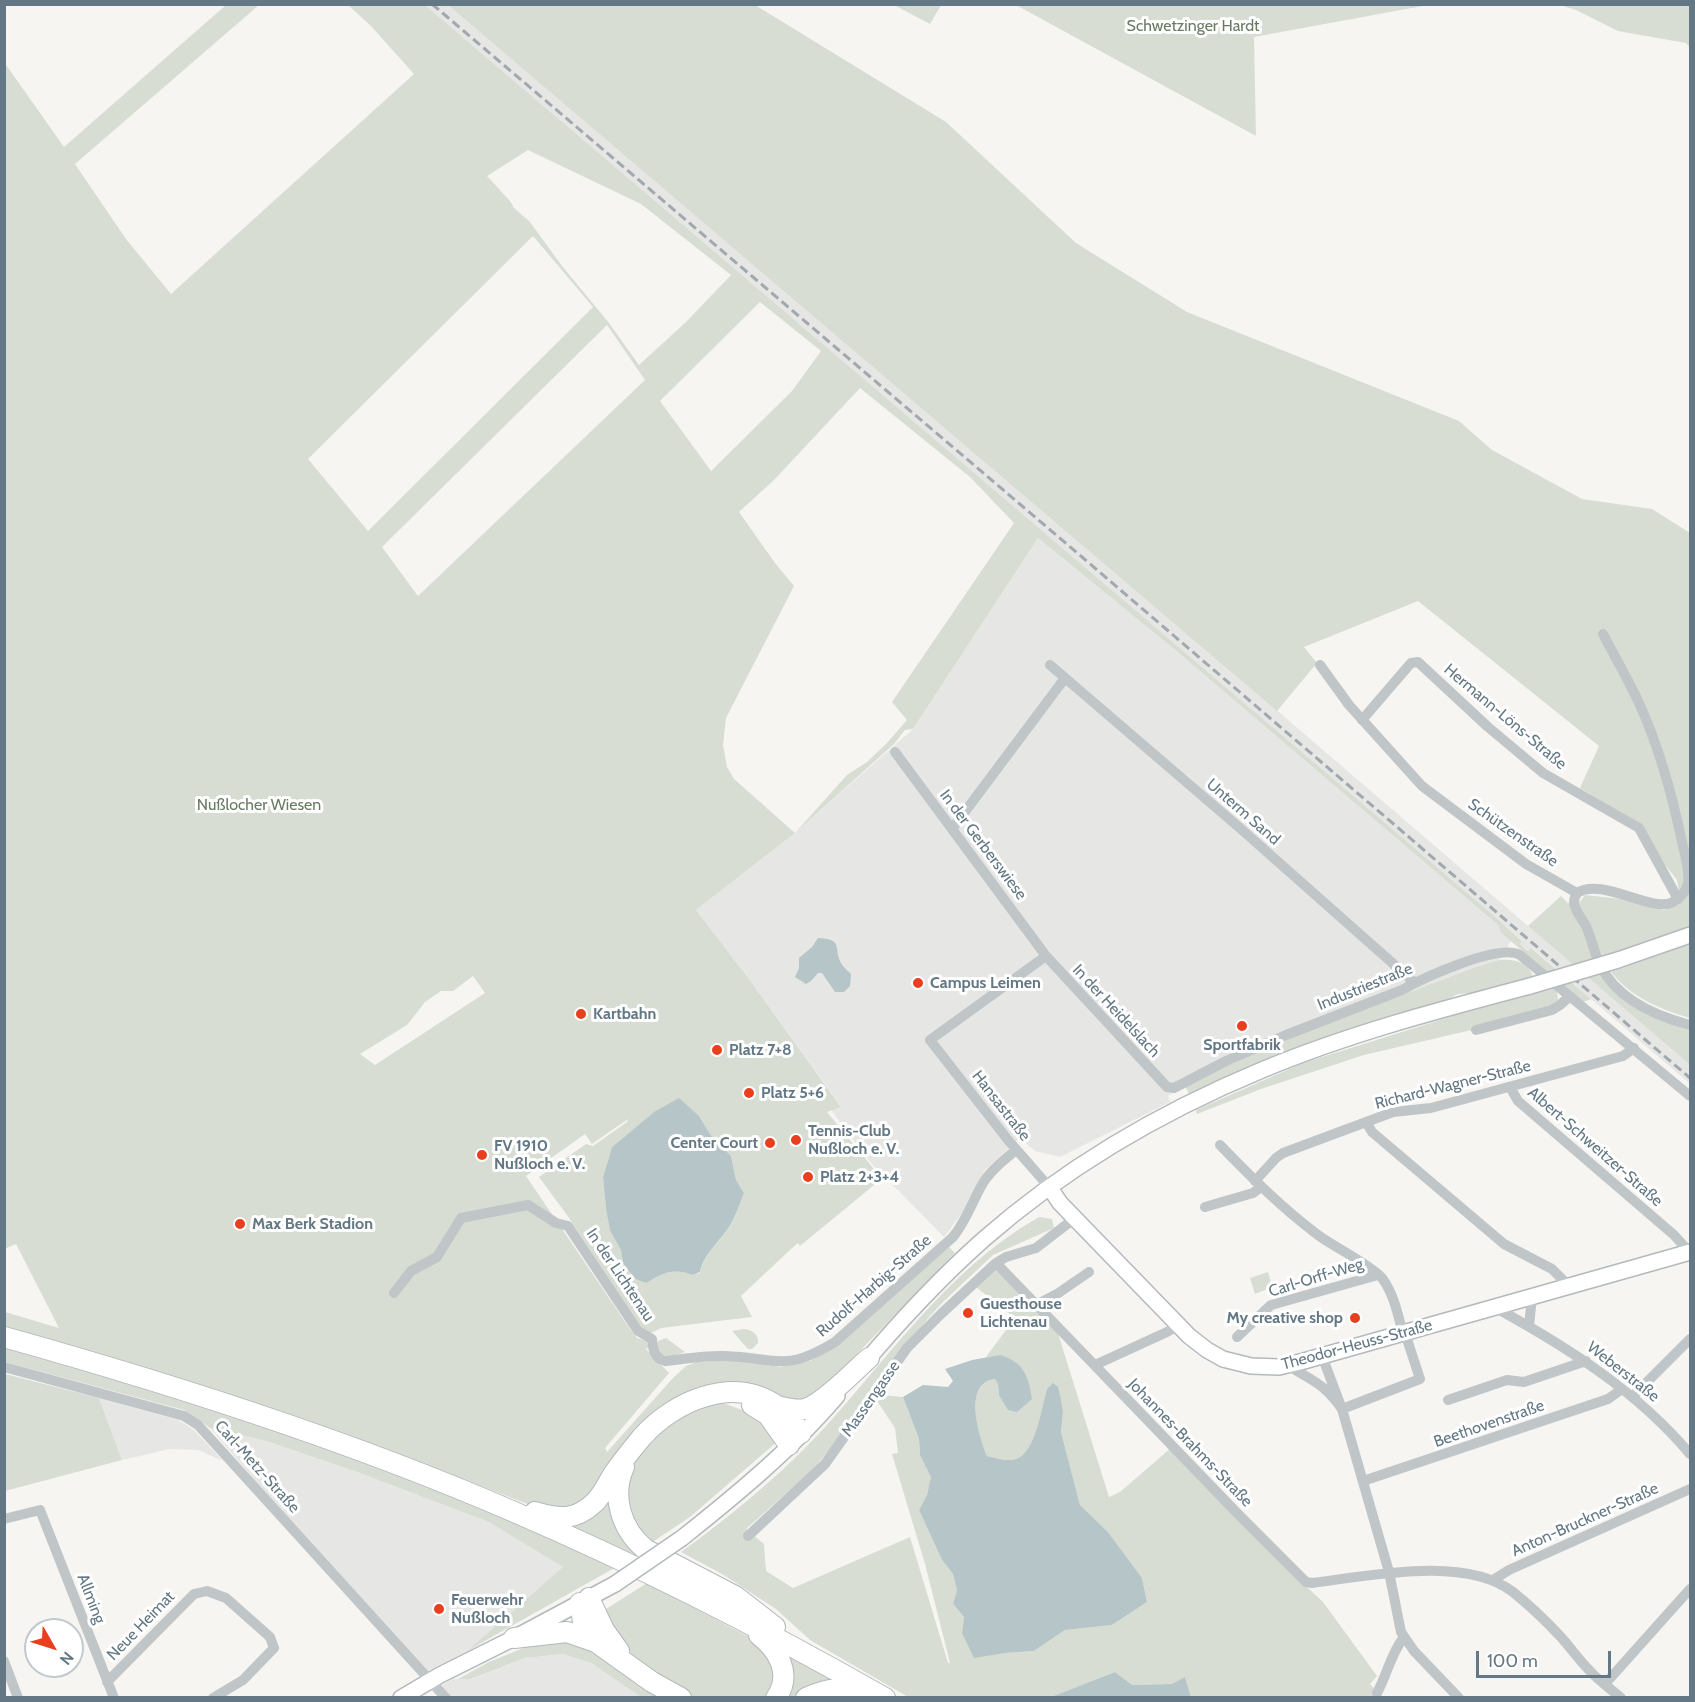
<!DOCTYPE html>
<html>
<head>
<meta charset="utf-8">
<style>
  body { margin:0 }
  #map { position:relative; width:1695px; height:1702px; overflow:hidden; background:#f6f5f2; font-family:Cabin,sans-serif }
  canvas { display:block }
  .frame { position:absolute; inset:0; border:6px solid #637884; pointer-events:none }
  .north { position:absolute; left:24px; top:1618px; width:60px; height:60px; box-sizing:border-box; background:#fff; border:2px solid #c1c9ce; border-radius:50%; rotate:129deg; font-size:16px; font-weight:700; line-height:24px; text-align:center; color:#637884 }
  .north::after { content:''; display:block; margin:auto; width:21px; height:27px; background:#e83f1f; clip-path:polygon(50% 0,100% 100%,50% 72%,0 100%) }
  .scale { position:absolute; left:1476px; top:1651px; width:135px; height:27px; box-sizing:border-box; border:3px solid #637884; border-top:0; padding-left:8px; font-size:18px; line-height:21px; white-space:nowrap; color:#637884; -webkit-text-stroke:4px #fff; paint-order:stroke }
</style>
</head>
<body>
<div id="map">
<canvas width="1695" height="1702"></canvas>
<div class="frame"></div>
<div class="north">N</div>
<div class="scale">100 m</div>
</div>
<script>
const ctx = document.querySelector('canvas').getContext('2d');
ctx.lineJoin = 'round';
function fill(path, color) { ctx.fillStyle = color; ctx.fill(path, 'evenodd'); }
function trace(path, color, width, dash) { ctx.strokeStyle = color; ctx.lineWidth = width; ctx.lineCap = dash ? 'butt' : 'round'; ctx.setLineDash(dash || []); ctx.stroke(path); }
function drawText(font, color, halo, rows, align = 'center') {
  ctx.font = font + ' Cabin,sans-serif'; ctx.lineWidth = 6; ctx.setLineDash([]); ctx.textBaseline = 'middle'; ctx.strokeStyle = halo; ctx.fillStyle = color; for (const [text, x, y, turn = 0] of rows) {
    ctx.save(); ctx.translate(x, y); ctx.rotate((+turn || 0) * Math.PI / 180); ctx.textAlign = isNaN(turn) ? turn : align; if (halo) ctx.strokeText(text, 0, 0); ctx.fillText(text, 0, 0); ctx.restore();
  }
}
fill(new Path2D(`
  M 425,5 L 448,5 L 1089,549 L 1690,1065 L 1690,1084 L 1532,948 L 1529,951 L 1520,944 L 1522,940 L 1492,914 Z
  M 1038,538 L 1174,649 L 1498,925 L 1500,932 L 1511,941 L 1499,960 L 1482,965 L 1185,1085 L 1168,1096 L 1170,1102 L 1060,1157 L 1035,1151 L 1020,1138 L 985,1170 L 962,1213 L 944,1237 L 870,1162 L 831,1110 L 841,1106 L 749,979 L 696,910 L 795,833 L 913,729 Z
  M 99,1398 L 178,1420 L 194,1430 L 223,1461 L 198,1450 L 170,1449 L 122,1460 Z
  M 210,1428 L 266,1441 L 357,1472 L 489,1522 L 564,1567 L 467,1651 L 427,1671 L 317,1552 Z
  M 563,1654 L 591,1663 L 641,1697 L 439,1698 L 432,1691 L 453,1679 L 472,1679 L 525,1658 Z`), '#e6e7e5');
fill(new Path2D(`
  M 226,5 L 259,5 L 75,164 L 126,239 L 171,294 L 414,74 L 371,26 L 348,5 L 425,5 L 1492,914 L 1522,941 L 1520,944 L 1528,951 L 1531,948 L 1591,999 L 1583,1002 L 1500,932 L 1498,925 L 1174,649 L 1038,538 L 913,729 L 905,730 L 894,744 L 795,833 L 696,910 L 749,979 L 841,1107 L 827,1112 L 878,1174 L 874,1185 L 800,1246 L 798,1243 L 792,1248 L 741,1296 L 752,1317 L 661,1328 L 651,1333 L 645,1333 L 567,1215 L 539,1177 L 586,1144 L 593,1146 L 627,1122 L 628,1119 L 592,1144 L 585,1134 L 526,1176 L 630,1329 L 637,1338 L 647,1341 L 649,1349 L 645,1348 L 669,1373 L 605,1448 L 607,1452 L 673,1378 L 686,1366 L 697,1362 L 729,1360 L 780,1367 L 810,1361 L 837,1345 L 949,1247 L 955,1253 L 822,1390 L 798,1402 L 714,1383 L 696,1388 L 677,1397 L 657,1411 L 600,1483 L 575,1509 L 543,1510 L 373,1444 L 188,1382 L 5,1328 L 5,1312 L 59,1328 L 16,1244 L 4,1249 L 4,62 L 64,147 ZM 528,150 L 641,204 L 731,275 L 686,322 L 639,365 L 609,323 L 562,266 L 530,222 L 514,208 L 510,201 L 487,176 ZM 533,236 L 593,307 L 368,531 L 308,459 ZM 760,302 L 821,351 L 792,391 L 711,471 L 660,401 ZM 607,325 L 645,380 L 418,596 L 382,547 ZM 860,388 L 970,477 L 1014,523 L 892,702 L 907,720 L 887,743 L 867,762 L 847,775 L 795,833 L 734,779 L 727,767 L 723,745 L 726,718 L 794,586 L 775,563 L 739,512 L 775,479 ZM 473,976 L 485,993 L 375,1065 L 360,1054 L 407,1025 L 425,1002 L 441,991 L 453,991 ZM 654,1112 L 699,1116 L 710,1134 L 731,1156 L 736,1180 L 744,1193 C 740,1203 736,1215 731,1225 C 720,1242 704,1253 700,1273 L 693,1275 C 672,1268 665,1272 645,1283 L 623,1264 L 621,1250 L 606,1208 L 603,1177 L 612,1147 Z
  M 448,5 L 755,5 L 946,122 L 1076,243 L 1187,312 L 1459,421 L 1492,450 L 1582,499 L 1652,509 L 1690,533 L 1690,926 L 1594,959 C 1602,972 1609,989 1621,998 C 1641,1015 1667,1021 1690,1029 L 1690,1065 L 1528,926 L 1561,896 L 1568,903 L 1580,902 L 1585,895 L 1621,899 L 1664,910 L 1677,903 L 1679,891 L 1677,880 L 1628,817 L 1580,788 L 1599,746 L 1418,601 L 1304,647 L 1317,663 L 1277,711 Z
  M 894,5 L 941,4 L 941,5 L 930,24 Z
  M 1016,5 L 1428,5 L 1254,37 L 1256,136 Z
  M 1560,5 L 1690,5 L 1690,48 L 1686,43 L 1618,31 L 1576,10 Z
  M 1690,944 L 1690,1018 C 1660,1009 1632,998 1611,972 Z
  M 1499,960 C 1514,959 1528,961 1533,977 L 1474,993 L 1458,994 L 1446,1000 C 1358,1025 1272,1055 1189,1094 L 1185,1085 C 1281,1038 1382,1003 1482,965 Z
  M 1556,988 L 1559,1003 L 1476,1029 L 1364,1055 L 1261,1089 L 1197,1114 L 1196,1110 L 1303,1063 L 1456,1015 Z
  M 1039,1217 L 1052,1219 L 1054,1228 L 993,1255 L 944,1301 L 930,1316 L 886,1371 L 832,1447 L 812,1470 L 746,1529 L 764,1544 L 766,1571 L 793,1588 L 910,1537 L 948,1663 L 950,1663 L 925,1564 L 892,1454 L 898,1453 L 895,1428 L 877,1401 L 881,1395 L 903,1397 L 919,1439 L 920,1455 L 932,1477 L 927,1495 L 919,1510 L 942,1560 L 953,1574 L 957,1590 L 953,1604 L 964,1617 L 962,1633 L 1005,1653 L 1034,1651 L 1065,1630 L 1112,1625 L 1147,1602 L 1142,1578 L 1108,1532 L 1080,1505 L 1061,1432 L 1063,1412 L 1057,1387 L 1047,1389 C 1041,1408 1036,1452 1016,1459 C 1007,1462 996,1458 987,1456 C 979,1436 962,1384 995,1379 L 998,1383 L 999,1395 L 1000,1356 L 986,1357 L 1015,1318 L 976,1287 L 995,1269 L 1057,1330 L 1109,1497 L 1120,1492 L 1171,1448 L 1283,1565 L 1323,1602 L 1377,1676 L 1370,1684 L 1383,1697 L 1191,1697 L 1185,1677 L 1173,1684 L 1131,1685 L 1115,1672 L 1051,1697 L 908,1697 L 810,1640 L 776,1609 L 722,1574 L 681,1552 C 727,1519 773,1481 813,1440 C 886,1363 944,1271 1039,1217 Z
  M 1268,1272 L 1272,1287 L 1255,1294 L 1250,1278 Z
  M 744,1329 C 752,1330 759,1334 758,1343 L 752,1349 L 748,1349 L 732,1331 Z
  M 666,1338 L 685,1352 L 670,1357 L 660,1354 L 657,1344 L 658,1341 Z
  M 4,1342 L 100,1371 L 361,1460 L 492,1511 L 618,1566 L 467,1651 L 563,1567 L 489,1522 L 357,1472 L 266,1441 L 210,1428 L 184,1410 L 5,1362 Z
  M 5,1374 L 99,1398 L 122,1460 L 5,1491 Z
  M 718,1401 L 758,1416 L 779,1440 L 690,1517 L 648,1545 L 636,1532 L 624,1488 L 634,1459 L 658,1428 L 690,1407 Z
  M 616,1479 L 641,1557 L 560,1524 Z
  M 647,1583 L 755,1640 L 779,1671 L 771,1698 L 694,1697 L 655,1676 L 618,1641 L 606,1609 Z
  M 543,1640 L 562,1640 L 587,1645 L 670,1697 L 641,1697 L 591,1663 L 563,1654 L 525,1658 L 471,1679 L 458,1679 L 489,1662 Z
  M 784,1653 L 840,1685 L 822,1687 L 796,1697 L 782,1698 Z`), '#d7ddd3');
fill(new Path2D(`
  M 818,938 C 844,939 833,948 841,963 C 843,967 848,971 851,974 L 850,986 L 844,992 L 835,992 L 822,973 L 818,973 L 811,981 L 806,984 L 795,977 L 799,968 L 799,958 L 812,947 Z
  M 679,1098 L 699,1116 L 710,1134 L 731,1156 L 736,1180 L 744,1193 C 740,1203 736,1215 731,1224 C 720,1242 704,1253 700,1272 L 693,1275 C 672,1268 665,1272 646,1283 L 636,1279 L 623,1264 L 621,1250 L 610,1230 L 606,1208 L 603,1177 L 612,1147 L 654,1112 Z
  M 1000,1355 C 1025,1363 1028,1376 1032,1399 L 1017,1412 L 1008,1410 L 999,1395 L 998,1384 L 995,1379 C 962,1383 979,1436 987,1456 C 996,1458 1007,1462 1016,1459 C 1036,1452 1041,1408 1047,1389 L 1053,1383 L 1058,1387 L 1061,1400 L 1063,1412 L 1061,1432 L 1080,1505 L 1108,1532 L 1142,1578 L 1147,1602 L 1112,1625 L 1065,1630 L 1034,1651 L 1005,1653 L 974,1658 L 962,1633 L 964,1617 L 953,1604 L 957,1590 L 953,1574 L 942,1560 L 919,1510 L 927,1495 L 931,1477 L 920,1455 L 919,1439 L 903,1397 L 923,1385 L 948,1387 L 953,1381 L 945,1369 L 972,1360 Z
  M 1115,1672 L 1132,1685 L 1172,1684 L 1185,1677 L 1191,1697 L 1051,1697 Z`), '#b6c5c7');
const secondary = new Path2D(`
  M 1618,960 L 1690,935
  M 1050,1188 L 1060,1203 L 1189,1336 L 1207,1350 L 1223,1359 L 1251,1366 L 1279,1367 L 1304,1361 L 1690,1252
  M 862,1366 C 900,1321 940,1278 984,1239 C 1065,1168 1163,1111 1262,1070 C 1348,1034 1439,1010 1530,986
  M 682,1538 C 735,1496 793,1448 837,1396
  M 401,1698 L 440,1675 L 514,1638 L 615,1584`);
const highway = new Path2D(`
  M 4,1337 C 176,1385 348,1440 512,1511 C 640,1566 764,1629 885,1698
  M 752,1405 L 768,1415 L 789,1445
  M 777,1406 C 786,1408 796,1411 805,1409 C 823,1404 854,1371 869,1358
  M 624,1467 C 611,1496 621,1529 645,1549 L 735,1596 L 775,1627
  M 535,1512 C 559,1519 575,1521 594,1503 C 603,1495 608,1482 614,1473 C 623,1460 633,1448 642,1437 C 674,1401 733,1375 777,1406 C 787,1412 794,1424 801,1433
  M 589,1598 L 604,1630 L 619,1651
  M 580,1603 L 583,1622 L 596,1642 L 652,1682 L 681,1698
  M 759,1635 C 778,1650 793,1674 776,1698
  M 514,1638 L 567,1632 L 596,1642
  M 806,1698 C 829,1687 842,1687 866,1695`);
trace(secondary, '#b3b9bd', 18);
trace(highway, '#b3b8bb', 22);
trace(new Path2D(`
  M 1050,665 L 1241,829 L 1415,983
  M 1320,665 L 1349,705 L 1422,786 L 1526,864 L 1577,893
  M 1362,720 L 1411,663 L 1418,662 L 1488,727 L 1543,773 L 1639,828 L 1678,899
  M 895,752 L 1046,956 L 1167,1087 L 1174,1088 L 1226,1061 L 1286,1035 L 1402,990 C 1423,978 1499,943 1520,955 L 1690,1096
  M 952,829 L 1065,678
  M 1577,893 C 1601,877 1648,911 1671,903 C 1679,899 1686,892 1688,883 C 1690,870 1685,855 1682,842 C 1672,794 1659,747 1639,703 C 1628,679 1615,657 1603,634
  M 1577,893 C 1569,905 1580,915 1586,926 C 1592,939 1594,953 1600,965 C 1617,999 1655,1016 1690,1025
  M 1046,956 L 930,1040 L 1008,1140 L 1050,1188
  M 1476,1030 L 1552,1010 L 1560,1005 L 1570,996
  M 1510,1087 L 1518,1101 L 1674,1235 L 1683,1245 L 1688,1253
  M 1366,1122 L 1372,1132 L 1504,1244 L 1552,1269 L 1570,1287
  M 1220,1145 C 1251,1177 1282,1208 1318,1235 C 1334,1247 1371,1265 1382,1278 C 1394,1294 1398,1315 1403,1334
  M 1255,1181 L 1276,1158 L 1283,1153 L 1393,1112 L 1431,1108 L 1623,1056 L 1634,1048
  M 1205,1207 L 1253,1193 L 1261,1187
  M 996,1263 L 1239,1515 L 1306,1582 L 1312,1583 C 1369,1576 1465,1555 1513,1592 C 1529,1605 1546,1621 1560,1636 C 1570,1647 1579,1660 1590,1671 C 1599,1681 1611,1689 1621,1698
  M 394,1293 L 411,1271 L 437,1257 L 461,1218 L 528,1205 L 556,1223 L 568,1226 L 638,1331 L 652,1339 C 653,1349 654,1358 665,1361 C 685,1359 704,1355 725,1356 C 777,1358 784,1373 835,1342 L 953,1237 C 966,1221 972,1202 983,1183 C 991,1170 1004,1160 1016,1150
  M 1036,1305 L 1057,1294 L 1089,1272
  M 1496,1308 C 1567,1347 1637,1391 1690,1454
  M 1529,1326 L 1532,1297
  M 1237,1337 L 1271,1305 L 1378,1275
  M 1322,1356 L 1342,1409 L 1389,1572 L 1401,1632 L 1414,1651 L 1459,1698
  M 1095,1365 L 1167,1332 L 1179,1325
  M 1288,1365 C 1313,1382 1323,1382 1342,1409 L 1420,1379 L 1405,1333
  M 4,1367 L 184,1416 L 198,1425 L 446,1698
  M 1632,1397 L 1690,1339
  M 1448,1400 L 1507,1380 L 1524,1382 L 1586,1361
  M 1363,1481 L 1608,1399 L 1622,1389
  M 4,1519 L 40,1510 L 114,1698
  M 748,1536 L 825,1464 L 907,1348 L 941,1314 L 996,1263 L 1006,1257 L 1036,1248 L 1075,1218
  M 1493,1580 L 1509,1570 L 1690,1489
  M 4,1661 L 18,1698
  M 107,1682 L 194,1594 L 207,1591 L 226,1598 L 270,1637 L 274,1648 L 243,1680 L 213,1698
  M 1605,1684 L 1690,1589
  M 1377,1693 C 1387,1675 1391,1653 1404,1637`), '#c0c6c8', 10);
trace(secondary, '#fff', 15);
trace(highway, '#fff', 20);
trace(new Path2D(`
  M 432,4 L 1082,557 L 1690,1078`), '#a1a9ae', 3, [9, 4.5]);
const secondaryBridge = new Path2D(`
  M 1530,986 L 1618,960
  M 615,1584 L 682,1538`);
trace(secondaryBridge, '#b3b9bd', 18, []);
trace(secondaryBridge, '#fff', 15);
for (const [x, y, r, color] of [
  [918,983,6,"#e83f1f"],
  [581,1014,6,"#e83f1f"],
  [1242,1026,6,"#e83f1f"],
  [717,1050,6,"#e83f1f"],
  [749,1093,6,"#e83f1f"],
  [796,1140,6,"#e83f1f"],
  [770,1143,6,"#e83f1f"],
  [482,1155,6,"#e83f1f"],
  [808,1177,6,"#e83f1f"],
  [240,1224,6,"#e83f1f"],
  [968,1313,6,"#e83f1f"],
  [1355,1318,6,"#e83f1f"],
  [439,1609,6,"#e83f1f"]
]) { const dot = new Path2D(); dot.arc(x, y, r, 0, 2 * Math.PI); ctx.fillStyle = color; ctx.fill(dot); trace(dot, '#fff', 2); }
drawText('16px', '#697b63', '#fff', [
  ["Schwetzinger Hardt",1193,26],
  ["Nußlocher Wiesen",259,805]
]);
drawText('16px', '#637884', '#fff', [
  ["Hermann-Löns-Straße",1505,717,40],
  ["Unterm Sand",1243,812,41],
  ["Schützenstraße",1513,833,35],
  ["In der Gerberswiese",983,845,53],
  ["Industriestraße",1365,987,-22],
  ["In der Heidelslach",1116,1011,47],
  ["Richard-Wagner-Straße",1453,1085,-14],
  ["Hansastraße",1001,1106,52],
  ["Albert-Schweitzer-Straße",1595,1147,41],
  ["In der Lichtenau",620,1275,56],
  ["Carl-Orff-Weg",1316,1278,-17],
  ["Rudolf-Harbig-Straße",874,1286,-41],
  ["Theodor-Heuss-Straße",1357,1345,-15],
  ["Weberstraße",1623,1372,38],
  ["Massengasse",871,1399,-55],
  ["Beethovenstraße",1489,1424,-19],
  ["Johannes-Brahms-Straße",1190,1443,46],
  ["Carl-Metz-Straße",257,1467,48],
  ["Anton-Bruckner-Straße",1585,1520,-24],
  ["Allming",91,1599,69],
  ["Neue Heimat",141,1626,-46]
]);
drawText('bold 16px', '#637884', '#fff', [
  ["Campus Leimen",930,983],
  ["Kartbahn",593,1014],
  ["Sportfabrik",1242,1045,"center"],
  ["Platz 7+8",729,1050],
  ["Platz 5+6",761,1093],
  ["Tennis-Club",808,1131],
  ["Nußloch e. V.",808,1149],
  ["Center Court",758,1143,"right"],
  ["FV 1910",494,1146],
  ["Nußloch e. V.",494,1164],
  ["Platz 2+3+4",820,1177],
  ["Max Berk Stadion",252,1224],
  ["Guesthouse",980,1304],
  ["Lichtenau",980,1322],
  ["My creative shop",1343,1318,"right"],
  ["Feuerwehr",451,1600],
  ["Nußloch",451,1618]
], 'left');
</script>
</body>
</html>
